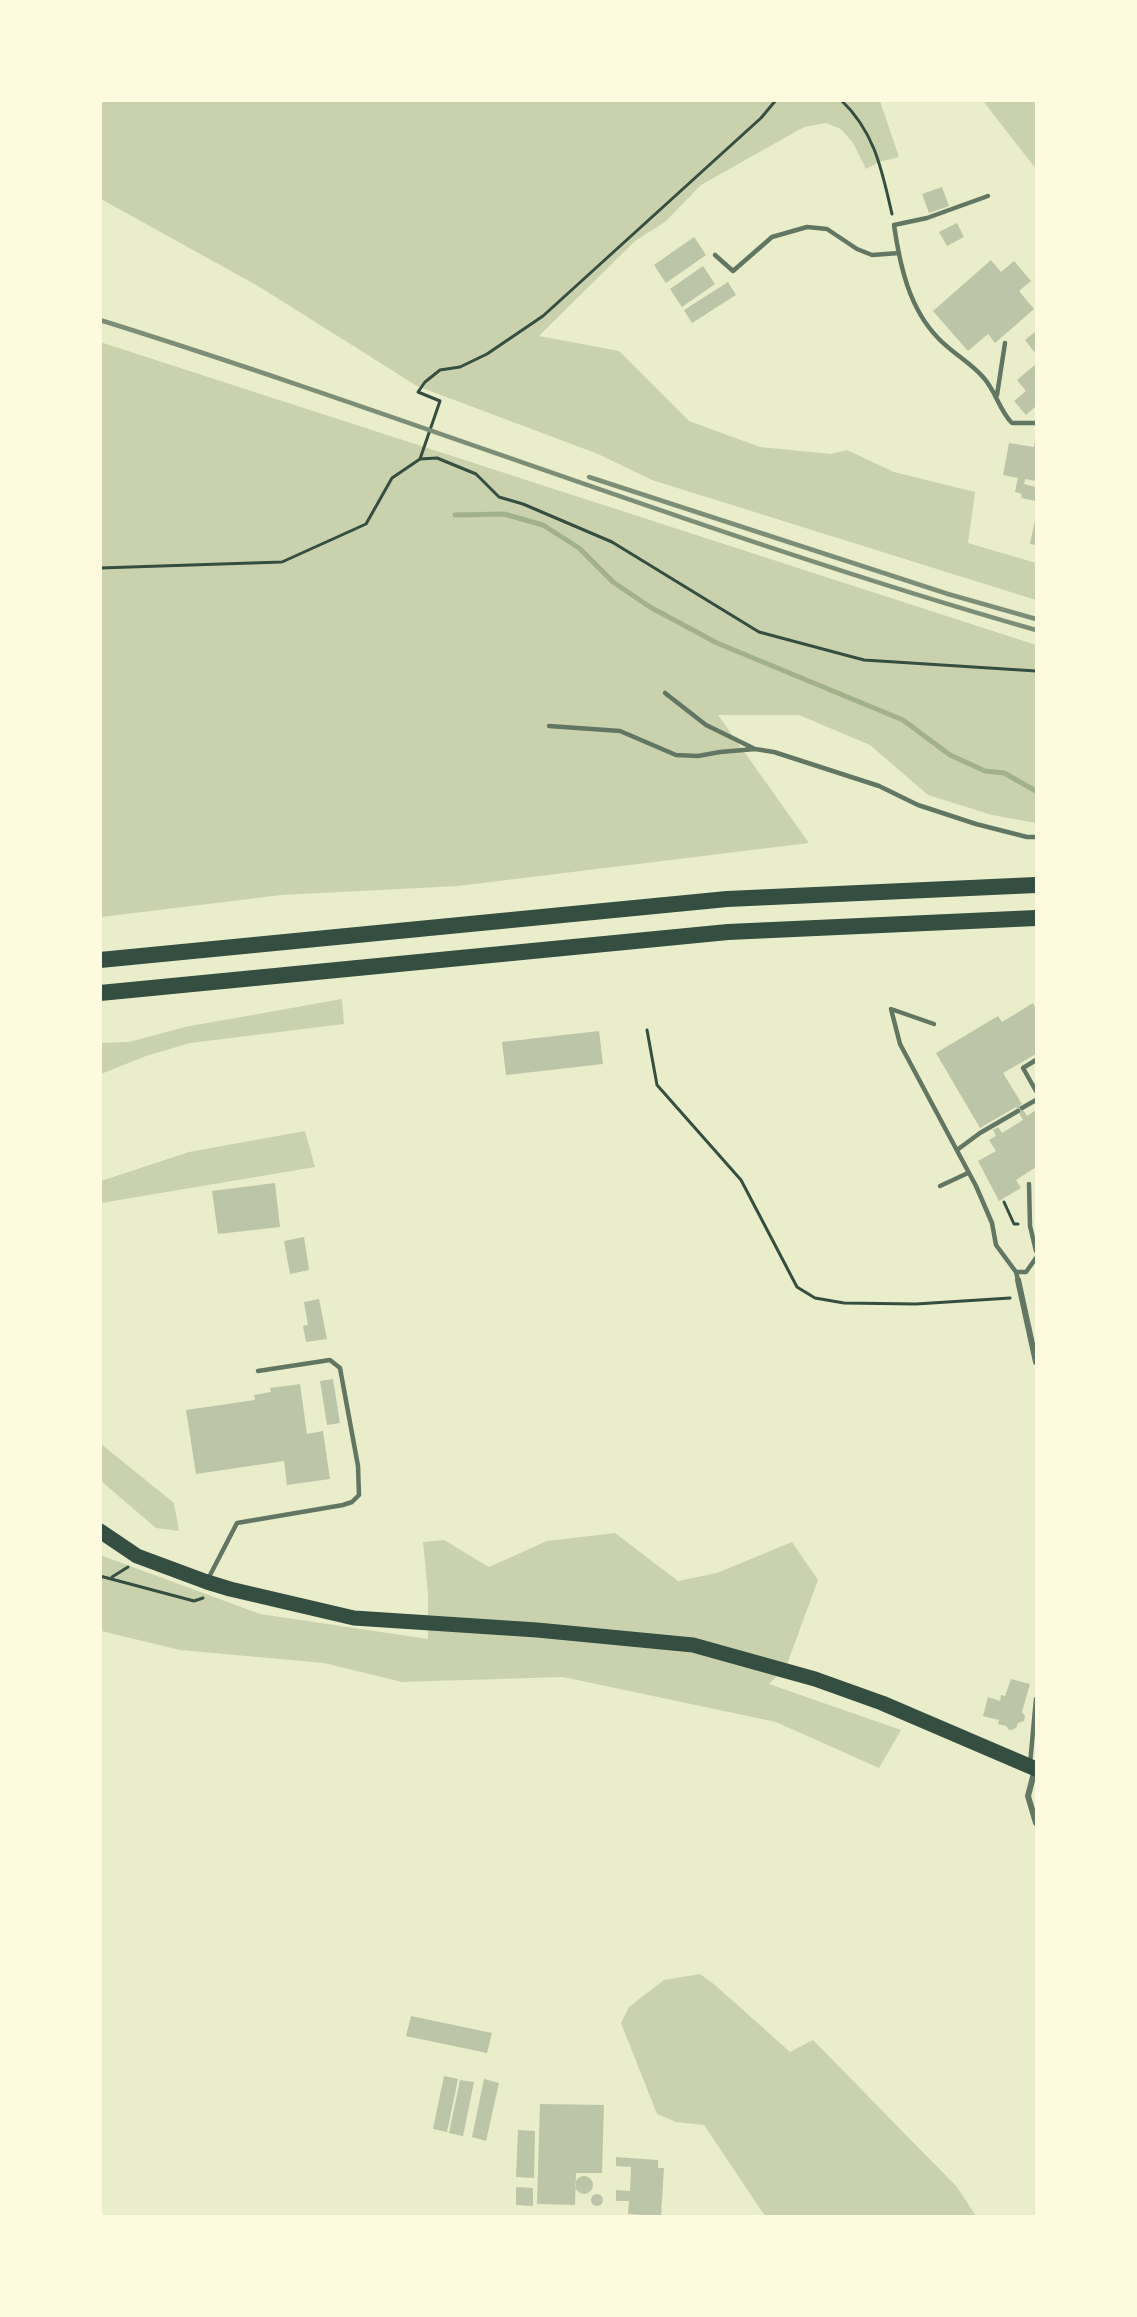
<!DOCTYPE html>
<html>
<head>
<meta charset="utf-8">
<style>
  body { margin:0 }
  #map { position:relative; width:1137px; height:2317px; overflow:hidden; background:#e9edc9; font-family:Figtree,sans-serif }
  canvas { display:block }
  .frame { position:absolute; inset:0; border:102px solid #fefae0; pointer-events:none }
</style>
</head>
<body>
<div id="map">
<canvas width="1137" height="2317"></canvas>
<div class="frame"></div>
</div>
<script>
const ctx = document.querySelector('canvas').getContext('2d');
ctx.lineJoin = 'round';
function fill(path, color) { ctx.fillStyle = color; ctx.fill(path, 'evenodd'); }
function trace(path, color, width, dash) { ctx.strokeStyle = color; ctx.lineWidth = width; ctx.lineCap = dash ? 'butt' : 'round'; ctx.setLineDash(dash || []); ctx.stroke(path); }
fill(new Path2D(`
  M 101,101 L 880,101 L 899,157 L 879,162 L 866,169 L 853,143 L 841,129 L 826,123 L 804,127 L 701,185 L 665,222 L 635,241 L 539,336 L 619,351 L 689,421 L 760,447 L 831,454 L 847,450 L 894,472 L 975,492 L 968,543 L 1036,563 L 1036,600 L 652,480 L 598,454 L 417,386 L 258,286 L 101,199 Z
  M 983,101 L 1036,101 L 1036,169 Z
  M 100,342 L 1036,645 L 1036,823 L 992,815 L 928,795 L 870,745 L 799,715 L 718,715 L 809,843 L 458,886 L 282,895 L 101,917 Z
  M 342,999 L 344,1024 L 190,1043 L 146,1056 L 101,1074 L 101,1043 L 129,1042 L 185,1027 Z
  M 305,1131 L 315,1167 L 101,1203 L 101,1181 L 189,1152 Z
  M 101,1444 L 174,1503 L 179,1531 L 156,1528 L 101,1481 Z
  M 615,1533 L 678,1581 L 717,1573 L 792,1542 L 818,1580 L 786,1667 L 769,1684 L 901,1730 L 879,1768 L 776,1722 L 563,1677 L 402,1682 L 324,1663 L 180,1650 L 101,1631 L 100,1555 L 260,1614 L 428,1639 L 428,1594 L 423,1542 L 444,1540 L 489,1567 L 547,1541 Z
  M 700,1974 L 715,1985 L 790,2052 L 813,2040 L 957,2187 L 976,2216 L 765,2216 L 704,2125 L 676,2122 L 657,2114 L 621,2023 L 629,2007 L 664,1980 Z`), '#cad2ad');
trace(new Path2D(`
  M 455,515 L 504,514 L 543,525 L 579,548 L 613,582 L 650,607 L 717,643 L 903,720 L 950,755 L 985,771 L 1004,773 L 1036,791`), '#a3b18a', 5);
fill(new Path2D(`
  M 942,187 L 949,206 L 929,213 L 922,194 Z
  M 957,223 L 964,237 L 947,246 L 939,232 Z
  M 694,237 L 706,255 L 666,283 L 654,265 Z
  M 991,260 L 1001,272 L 1014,261 L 1031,281 L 1019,291 L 1034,309 L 995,343 L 988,334 L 968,351 L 933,311 Z
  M 703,266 L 715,284 L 682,307 L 670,289 Z
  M 728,282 L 736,295 L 692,323 L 684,310 Z
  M 1036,331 L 1036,354 L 1025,340 Z
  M 1036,364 L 1036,406 L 1026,415 L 1014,401 L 1026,391 L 1017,380 Z
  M 1035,439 L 1036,481 L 1025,479 L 1024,484 L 1036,487 L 1036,501 L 1021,498 L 1022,494 L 1015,492 L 1018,478 L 1003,475 L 1009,443 L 1034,447 Z
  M 1036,516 L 1036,545 L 1030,544 Z
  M 1033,1003 L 1036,1009 L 1036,1054 L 1003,1073 L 1022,1104 L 1020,1105 L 1027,1116 L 1036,1110 L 1036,1167 L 1016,1180 L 1021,1188 L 999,1201 L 978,1161 L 996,1151 L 989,1140 L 996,1136 L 993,1130 L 998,1127 L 1002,1133 L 1023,1120 L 1016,1107 L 980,1128 L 936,1053 L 998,1016 L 1002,1022 Z
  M 599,1031 L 603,1064 L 506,1075 L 502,1042 Z
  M 275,1183 L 280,1227 L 218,1234 L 212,1191 Z
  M 304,1237 L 309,1270 L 290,1274 L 284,1241 Z
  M 319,1299 L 327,1339 L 306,1342 L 303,1326 L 308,1325 L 304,1302 Z
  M 333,1379 L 340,1423 L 327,1425 L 320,1381 Z
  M 300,1384 L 307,1434 L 323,1431 L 330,1479 L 287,1485 L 284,1461 L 196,1474 L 186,1410 L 255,1400 L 254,1395 L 271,1392 L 270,1388 Z
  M 1011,1679 L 1030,1684 L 1022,1712 L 1025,1716 L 1024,1721 L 1018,1723 L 1016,1728 L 1012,1730 L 1009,1730 L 1006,1726 L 998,1724 L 999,1720 L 983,1716 L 988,1697 L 1000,1701 L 1001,1695 L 1005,1696 Z
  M 411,2016 L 492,2033 L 487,2053 L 406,2036 Z
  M 444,2076 L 458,2079 L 447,2132 L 433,2129 Z
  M 484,2079 L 499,2083 L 486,2141 L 472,2137 Z
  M 460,2080 L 474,2082 L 463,2136 L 449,2133 Z
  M 540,2104 L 604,2105 L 602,2173 L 576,2173 L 575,2205 L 537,2204 Z
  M 518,2130 L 535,2131 L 534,2178 L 516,2177 Z
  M 616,2157 L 658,2160 L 658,2168 L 664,2168 L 661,2216 L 628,2214 L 629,2201 L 616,2201 L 616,2190 L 630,2191 L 631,2167 L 616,2166 Z
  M575 2185a9 9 0 1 1 18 0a9 9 0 1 1-18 0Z
  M 516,2187 L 533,2188 L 533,2206 L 516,2205 Z
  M591 2200a6 6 0 1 1 12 0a6 6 0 1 1-12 0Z`), '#bcc5a7');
trace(new Path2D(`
  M 841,100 C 875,132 882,171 892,214
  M 420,459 L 437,458 L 476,474 L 499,497 L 523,504 L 612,542 L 759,632 L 864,660 L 1036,671
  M 100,568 L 282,562 L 366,524 L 392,478 L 420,459 L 440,401 L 418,392 L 425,382 L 440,370 L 460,367 L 487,354 L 543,316 L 761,118 L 776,100
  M 647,1030 L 657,1085 L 741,1180 L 797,1287 L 815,1298 L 844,1303 L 916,1304 L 1010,1298
  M 1004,1202 L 1014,1224 L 1018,1224
  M 100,1576 L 194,1601 L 203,1598
  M 112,1577 L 128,1567`), '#344e41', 3);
trace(new Path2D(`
  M 988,196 L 927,218 L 894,225 C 900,266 909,308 938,338 C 952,353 970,362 983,377 C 996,391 999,410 1012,423 L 1036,423
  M 715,255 L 733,271 L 772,237 L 807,227 L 827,229 L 857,249 L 872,255 L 899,253
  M 997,395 L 1005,343
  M 665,693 L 706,725 L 753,748
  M 549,726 L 620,731 L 676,755 L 698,756 L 720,752 L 755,749 L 774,752 L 879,786 L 918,805 L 976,824 L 1027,837 L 1036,837
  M 891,1009 L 900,1044 L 976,1186 L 992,1223 L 996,1245 L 1016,1272 L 1018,1280
  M 891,1009 L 934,1024
  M 1036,1060 L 1023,1068 L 1036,1091
  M 1022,1108 L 1036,1100
  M 957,1150 L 980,1133 L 1018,1111
  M 1029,1184 L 1030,1226 L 1036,1251
  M 940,1186 L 968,1173
  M 1016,1272 L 1026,1272 L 1036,1258
  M 208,1579 L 237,1523 L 343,1505 L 352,1502 L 359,1495 L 358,1466 L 340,1368 L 330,1360 L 258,1371
  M 1030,1764 L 1036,1699`), '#617663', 4.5);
trace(new Path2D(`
  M 1018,1280 L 1036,1362
  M 1035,1769 L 1028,1796 L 1036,1823`), '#617663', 6);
trace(new Path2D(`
  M 100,1531 L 137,1556 L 207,1582 L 230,1589 L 354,1618 L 537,1630 L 693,1645 L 815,1679 L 882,1703 L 1036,1769`), '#344e41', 15);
trace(new Path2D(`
  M 100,960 L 727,899 L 1036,885
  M 100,993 L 728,932 L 1036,918`), '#344e41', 16);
trace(new Path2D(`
  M 100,320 C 414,418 720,540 1036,630
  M 589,477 L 948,594 L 1036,619`), '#7c8e77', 4.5);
</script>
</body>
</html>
